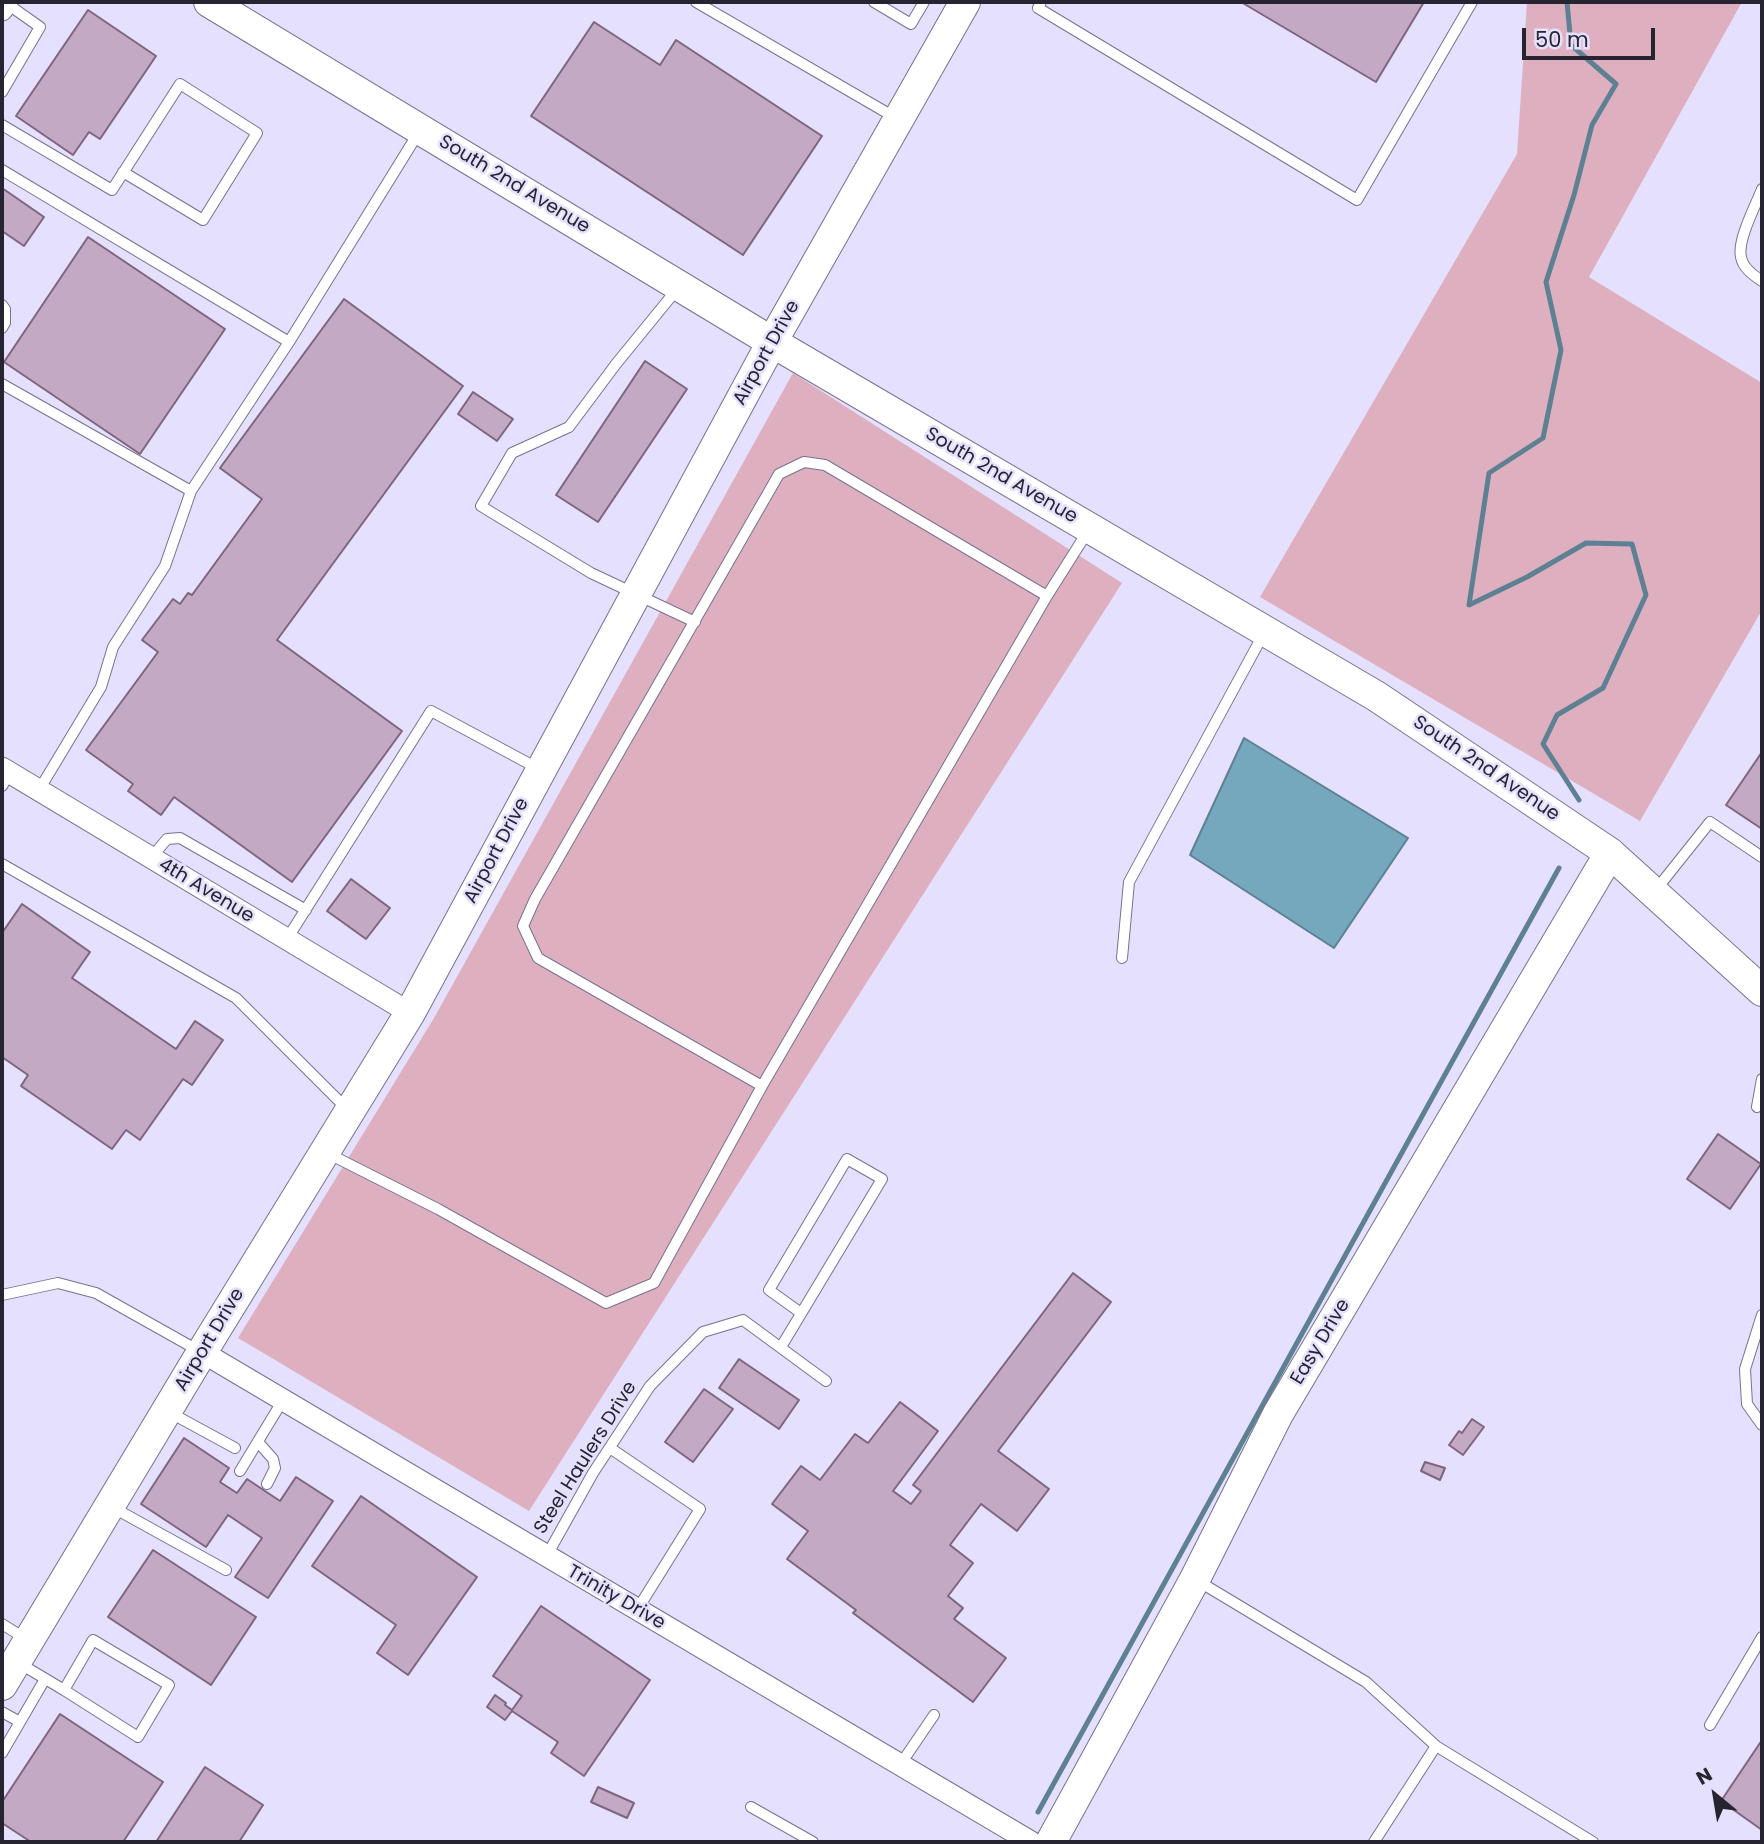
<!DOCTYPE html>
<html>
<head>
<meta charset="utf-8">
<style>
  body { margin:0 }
  #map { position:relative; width:1764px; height:1844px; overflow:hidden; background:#e5e0fd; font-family:Poppins,sans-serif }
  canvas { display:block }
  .frame { position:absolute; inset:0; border:4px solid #272432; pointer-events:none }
  .north { position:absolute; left:1680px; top:1760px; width:70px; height:70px; -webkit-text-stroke:5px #e5e0fd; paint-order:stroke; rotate:330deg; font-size:19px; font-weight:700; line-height:28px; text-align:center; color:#272432 }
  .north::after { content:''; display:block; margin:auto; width:24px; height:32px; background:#272432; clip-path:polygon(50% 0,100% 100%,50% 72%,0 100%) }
  .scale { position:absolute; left:1522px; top:28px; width:133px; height:32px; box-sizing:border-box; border:4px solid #272432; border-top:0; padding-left:9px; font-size:21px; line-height:24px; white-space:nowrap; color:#272432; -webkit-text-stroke:5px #e5e0fd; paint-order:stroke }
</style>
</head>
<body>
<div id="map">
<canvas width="1764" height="1844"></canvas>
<div class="frame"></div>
<div class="north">N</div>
<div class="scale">50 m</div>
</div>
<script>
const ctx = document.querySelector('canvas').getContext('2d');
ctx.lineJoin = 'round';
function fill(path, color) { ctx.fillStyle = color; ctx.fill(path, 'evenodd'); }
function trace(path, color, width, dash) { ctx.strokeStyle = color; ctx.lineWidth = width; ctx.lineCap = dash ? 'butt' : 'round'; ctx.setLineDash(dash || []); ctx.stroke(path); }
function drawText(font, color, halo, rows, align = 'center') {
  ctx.font = font + ' Poppins,sans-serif'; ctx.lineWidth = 5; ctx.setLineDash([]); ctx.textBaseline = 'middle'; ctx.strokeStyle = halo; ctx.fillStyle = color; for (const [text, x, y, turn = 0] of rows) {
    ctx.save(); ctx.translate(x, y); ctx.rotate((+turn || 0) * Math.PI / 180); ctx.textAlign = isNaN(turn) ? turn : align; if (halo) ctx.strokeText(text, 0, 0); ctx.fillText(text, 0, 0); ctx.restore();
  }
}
fill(new Path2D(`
  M 1527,2 L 1742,2 L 1589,277 L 1762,383 L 1762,610 L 1640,821 L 1260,597 L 1517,154 Z
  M 793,373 L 1122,583 L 529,1511 L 238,1338 L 434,1018 Z`), '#deb0bf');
const water = new Path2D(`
  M 1244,738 L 1408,838 L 1334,948 L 1190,855 Z`);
fill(water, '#75a7bd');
trace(water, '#5e8093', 2);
trace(new Path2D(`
  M 1567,2 L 1571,45 L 1616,84 L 1592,125 L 1574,195 L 1546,282 L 1561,350 L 1543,438 L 1489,473 L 1469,605 L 1527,577 L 1586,543 L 1632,544 L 1646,595 L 1603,688 L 1557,715 L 1543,744 L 1579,800
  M 1038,1812 L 1559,868`), '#5e8093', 5);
const building = new Path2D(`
  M 1241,2 L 1424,2 L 1376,82 Z
  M 88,10 L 156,56 L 100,139 L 89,132 L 73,155 L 16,116 Z
  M 594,22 L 660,65 L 676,40 L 822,136 L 743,255 L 531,116 Z
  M 2,188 L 44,217 L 24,246 L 2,231 Z
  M 88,237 L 225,329 L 140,454 L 4,362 Z
  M 344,299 L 463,386 L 277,640 L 402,731 L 292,882 L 174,797 L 161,815 L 128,791 L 133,784 L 86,750 L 158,652 L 142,640 L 173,599 L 180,604 L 188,593 L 192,595 L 262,499 L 220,468 Z
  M 645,361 L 687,389 L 598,522 L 556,495 Z
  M 473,392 L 513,419 L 497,441 L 458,414 Z
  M 1762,752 L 1762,829 L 1726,805 Z
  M 351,879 L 390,908 L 366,939 L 327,911 Z
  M 22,904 L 90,952 L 72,978 L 176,1049 L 195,1021 L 223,1040 L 192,1085 L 183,1079 L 140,1140 L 126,1130 L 112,1149 L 21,1086 L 28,1075 L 2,1057 L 2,933 Z
  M 1718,1134 L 1761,1164 L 1730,1209 L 1687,1179 Z
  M 1073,1273 L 1111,1302 L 998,1451 L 1049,1489 L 1017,1531 L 981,1504 L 950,1545 L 973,1563 L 948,1596 L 963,1608 L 954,1619 L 1006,1658 L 973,1702 L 853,1613 L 856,1610 L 787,1559 L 808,1531 L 772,1504 L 801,1466 L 820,1480 L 855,1434 L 868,1443 L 900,1402 L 938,1431 L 893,1491 L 911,1504 L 921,1491 L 913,1485 Z
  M 739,1359 L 799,1400 L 779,1429 L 719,1388 Z
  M 704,1389 L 733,1409 L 693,1462 L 665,1442 Z
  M 1472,1419 L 1484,1427 L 1463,1455 L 1449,1445 L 1459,1431 L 1462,1433 Z
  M 184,1438 L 229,1468 L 220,1482 L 237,1493 L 247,1479 L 280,1501 L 296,1477 L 333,1501 L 268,1598 L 235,1577 L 262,1538 L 228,1515 L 206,1547 L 141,1504 Z
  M 1425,1462 L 1445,1468 L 1440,1480 L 1421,1471 Z
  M 361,1496 L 477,1577 L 408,1675 L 377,1653 L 396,1625 L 312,1566 Z
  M 153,1550 L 256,1617 L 211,1685 L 108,1617 Z
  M 541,1606 L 650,1680 L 584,1776 L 551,1753 L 558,1742 L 512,1711 L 505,1720 L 487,1707 L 495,1695 L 506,1703 L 505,1705 L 512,1710 L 522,1696 L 493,1676 Z
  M 60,1714 L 163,1782 L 123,1842 L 31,1842 L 2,1823 L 2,1802 Z
  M 1762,1740 L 1762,1830 L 1721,1801 Z
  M 205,1767 L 263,1805 L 239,1842 L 156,1842 Z
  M 598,1787 L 634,1803 L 627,1818 L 591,1802 Z`);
fill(building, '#c3a9c4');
trace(building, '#7e657f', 2);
const lane = new Path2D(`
  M 696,2 L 896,118
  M 874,2 L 911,24 L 924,2
  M 1041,2 L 1038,8 L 1357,200 L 1472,2
  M 2,92 L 40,27 L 6,3
  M 2,125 L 112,190 L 180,84 L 257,133 L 203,220 L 123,172
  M 2,170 L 289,342
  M 1762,189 C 1756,205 1737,240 1741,257 C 1743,268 1753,275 1762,281
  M 678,288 L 616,364 L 569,427 L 512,453 L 481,506 L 591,573 L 695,622
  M 2,305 L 5,309 L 5,323 L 2,328
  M 2,384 L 191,491
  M 2,786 L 10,773
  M 39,790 L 101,687 L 113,647 L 165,566 L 191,491 L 289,342 L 419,132
  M 151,858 L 167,839 L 180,838 L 306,910
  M 2,864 L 236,998 L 348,1110
  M 1655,891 L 1710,822 L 1762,857
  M 287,939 L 431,711 L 539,769
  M 1122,958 L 1129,882 L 1264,633
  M 762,1086 L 538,958 L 523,926 L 535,899 L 779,474 L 804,462 L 825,465 L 1047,596
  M 1757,1107 L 1762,1079
  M 327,1153 L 438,1209 L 606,1303 L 654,1283 L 762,1086 L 1047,596 L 1088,531
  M 2,1295 L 58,1283 L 96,1293 L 201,1352
  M 1762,1315 L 1745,1369 L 1747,1404 L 1762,1425
  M 781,1347 L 882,1179 L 847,1159 L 769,1290 L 801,1313
  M 167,1411 L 235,1448
  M 258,1442 L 273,1459 L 275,1468 L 267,1484
  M 610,1448 L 700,1509 L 637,1610
  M 240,1471 L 283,1400
  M 112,1507 L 226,1570
  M 546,1557 L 593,1473 L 650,1386 L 703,1332 L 743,1320 L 826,1381
  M 1198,1581 L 1366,1682 L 1436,1746 L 1593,1842
  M 2,1624 L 26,1639
  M 19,1663 L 64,1690 L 93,1640 L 169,1685 L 138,1737 L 64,1690
  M 2,1712 L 20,1722 L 2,1753
  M 20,1722 L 45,1679
  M 1710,1725 L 1762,1637
  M 900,1765 L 934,1715
  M 751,1807 L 813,1842
  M 1374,1842 L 1436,1746`);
const street = new Path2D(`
  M 2,10 L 7,2
  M 2,768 L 410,1013
  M 202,1352 L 1031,1842`);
const secondary = new Path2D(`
  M 209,2 L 772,342 L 1376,696 L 1610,853 L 1762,991
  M 2,1685 L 202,1352 L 410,1013 L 772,342 L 965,2
  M 1051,1842 L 1195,1579 L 1278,1414 L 1610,853`);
trace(lane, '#777191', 12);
trace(street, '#777191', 23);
trace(secondary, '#777191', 32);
trace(lane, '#fff', 10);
trace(street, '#fff', 21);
trace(secondary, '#fff', 30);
drawText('19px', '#272432', '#e5e0fd', [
  ["South 2nd Avenue",514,185,31],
  ["Airport Drive",767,353,-61],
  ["South 2nd Avenue",1001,476,30],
  ["South 2nd Avenue",1486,769,34],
  ["Airport Drive",497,851,-62],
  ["4th Avenue",206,891,31],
  ["Airport Drive",210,1340,-59],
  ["Easy Drive",1321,1342,-59],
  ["Steel Haulers Drive",586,1458,-58],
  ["Trinity Drive",616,1598,30]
]);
</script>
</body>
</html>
